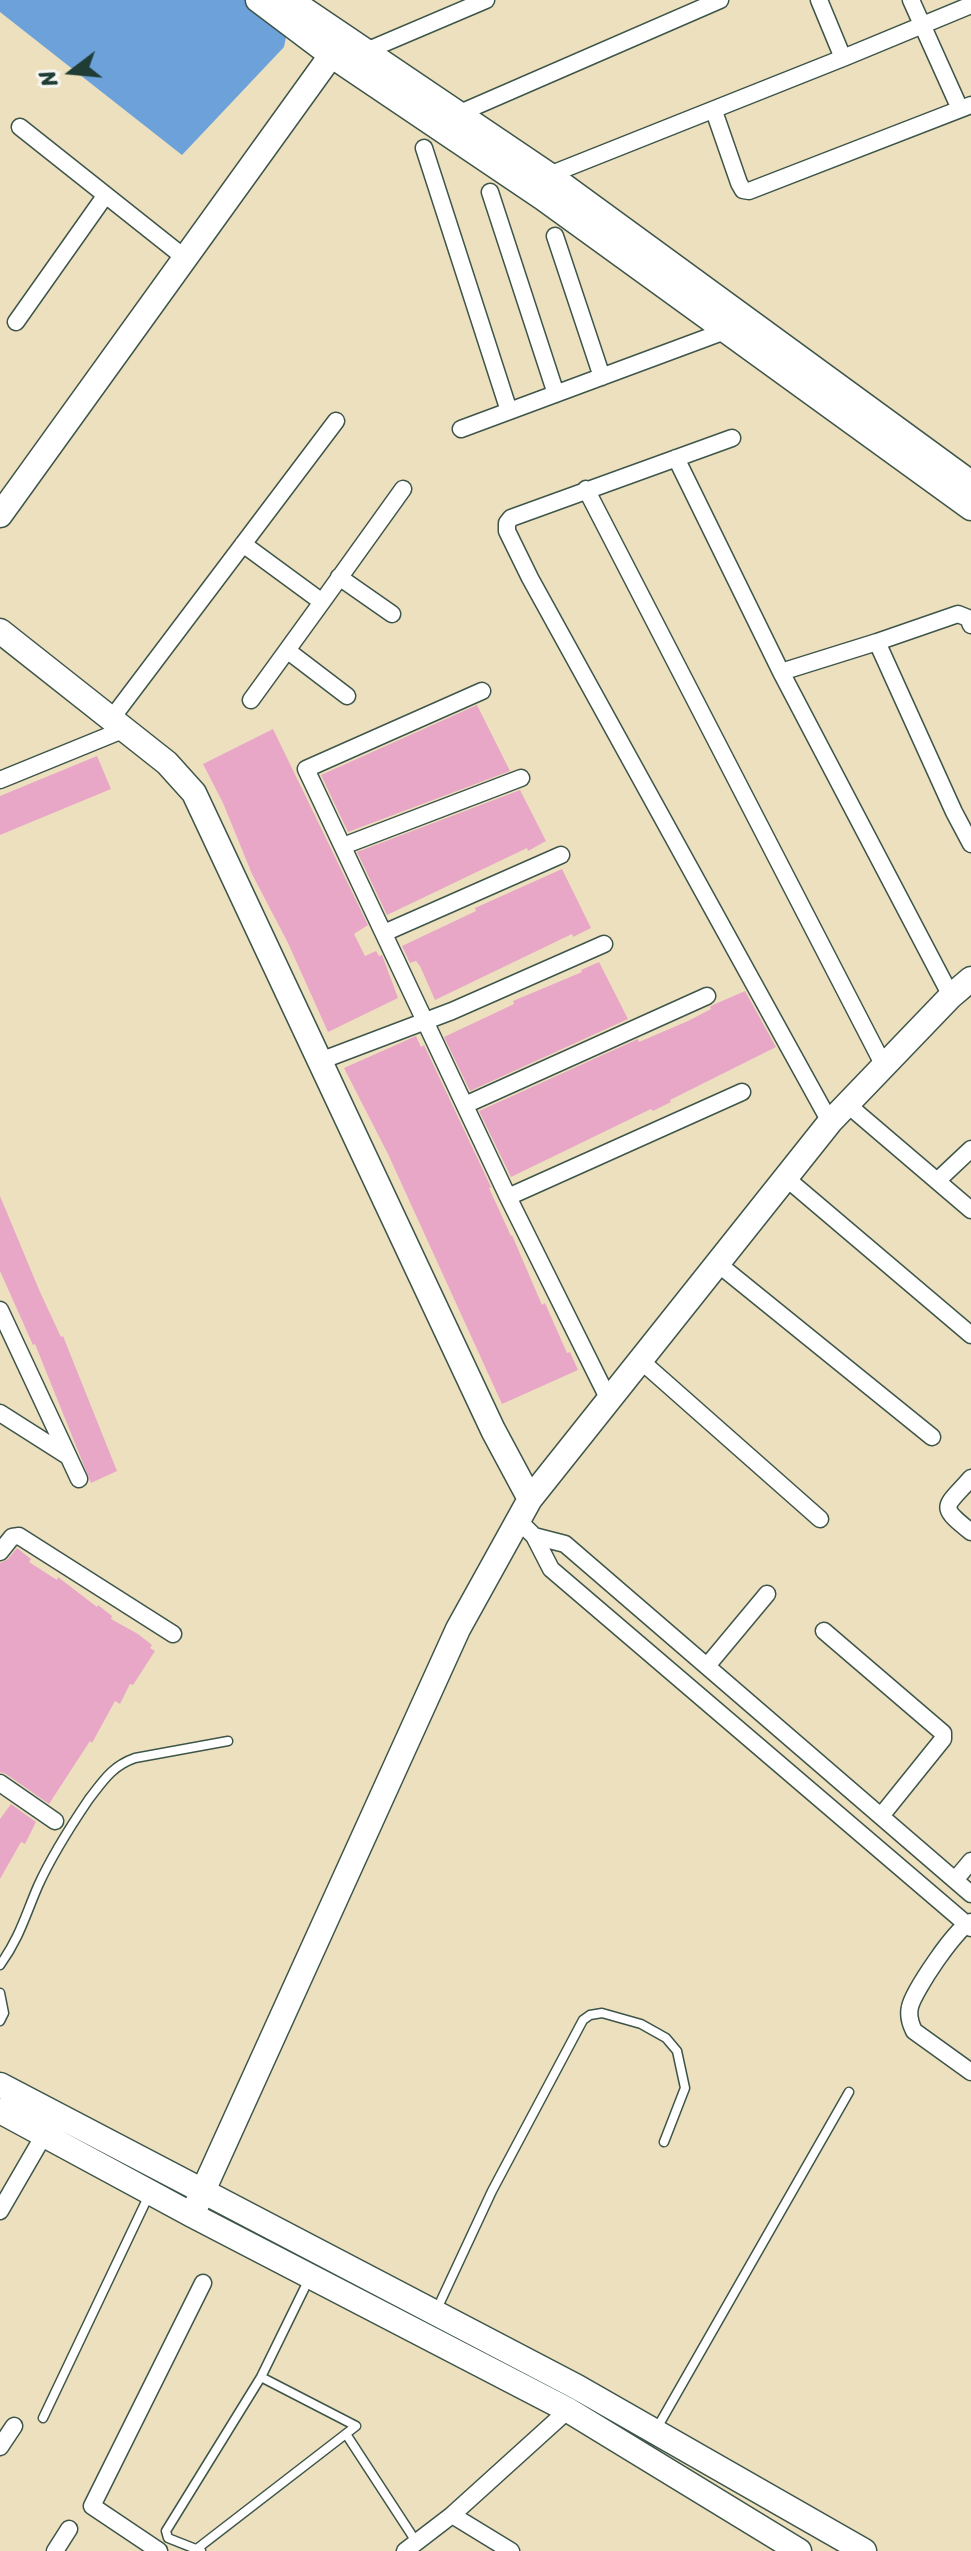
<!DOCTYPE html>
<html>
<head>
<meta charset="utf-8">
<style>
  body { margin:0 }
  #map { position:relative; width:971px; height:2551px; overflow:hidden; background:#ede0bf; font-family:Sriracha,sans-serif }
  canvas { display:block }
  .north { position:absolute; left:32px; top:32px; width:80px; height:80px; -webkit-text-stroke:6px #f6f6f2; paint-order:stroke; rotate:254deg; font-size:22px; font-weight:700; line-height:32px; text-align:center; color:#1f3d34 }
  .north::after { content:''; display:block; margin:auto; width:28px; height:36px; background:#1f3d34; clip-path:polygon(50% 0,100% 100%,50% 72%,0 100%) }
</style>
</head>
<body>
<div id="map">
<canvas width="971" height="2551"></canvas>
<div class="north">N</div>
</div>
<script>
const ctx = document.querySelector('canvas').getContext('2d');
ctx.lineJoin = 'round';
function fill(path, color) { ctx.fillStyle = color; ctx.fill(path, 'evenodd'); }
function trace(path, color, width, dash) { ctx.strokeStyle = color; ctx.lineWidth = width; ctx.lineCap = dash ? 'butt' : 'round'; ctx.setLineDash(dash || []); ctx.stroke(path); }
fill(new Path2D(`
  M 0,0 L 245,0 L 287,32 L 284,47 L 182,155 L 0,12 Z`), '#6ca1d9');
fill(new Path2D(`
  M 477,705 L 510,771 L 348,832 L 321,775 Z
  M 273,729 L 368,925 L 354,934 L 365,956 L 376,951 L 379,956 L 382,955 L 398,998 L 328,1032 L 288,943 L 252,874 L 223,803 L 203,764 Z
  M 97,756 L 111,789 L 0,835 L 0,796 Z
  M 520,790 L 546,841 L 528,851 L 527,848 L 387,915 L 357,852 Z
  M 562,869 L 591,928 L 573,937 L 572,934 L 435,1000 L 420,966 L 416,961 L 410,963 L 402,946 L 476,911 L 475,908 Z
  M 599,962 L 628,1019 L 470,1091 L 444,1037 L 514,1004 L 513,1001 L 582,972 L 581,970 Z
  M 745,991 L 776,1047 L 670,1100 L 671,1102 L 653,1111 L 651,1109 L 511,1177 L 479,1111 L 638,1039 L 639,1042 L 688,1021 L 711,1009 L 710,1007 L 713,1005 Z
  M 416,1036 L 421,1047 L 424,1045 L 491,1187 L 489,1188 L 511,1236 L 512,1235 L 542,1305 L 545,1303 L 567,1353 L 570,1352 L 578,1370 L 502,1404 L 388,1154 L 344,1068 Z
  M 0,1196 L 40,1292 L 61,1337 L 63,1336 L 117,1471 L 91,1483 L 35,1344 L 33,1345 L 0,1271 Z
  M 17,1548 L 31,1559 L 29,1562 L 57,1580 L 58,1577 L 97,1607 L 98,1605 L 112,1616 L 111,1619 L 138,1634 L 152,1645 L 150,1648 L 155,1651 L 133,1685 L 130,1684 L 120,1704 L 115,1701 L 92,1743 L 90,1741 L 49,1804 L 6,1774 L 0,1772 L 0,1563 L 8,1559 Z
  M 11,1804 L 36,1822 L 25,1844 L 21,1842 L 0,1879 L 0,1819 Z`), '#e9a7c7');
const lane = new Path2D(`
  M 0,1965 C 20,1937 25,1916 38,1886 C 52,1855 70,1827 89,1799 C 103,1781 112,1766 135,1758 L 228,1741
  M 0,1993 L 4,2013 L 0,2021
  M 437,2309 L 492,2191 L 583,2020 L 590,2015 L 602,2013 L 641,2024 L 666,2038 L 677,2051 L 685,2088 L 664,2142
  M 43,2418 L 149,2195
  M 657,2428 L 849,2092
  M 346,2434 L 417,2543
  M 198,2548 L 356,2426 L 261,2377
  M 201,2551 L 168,2538 L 166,2531 L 261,2377 L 310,2277`);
const street = new Path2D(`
  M 911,0 L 960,109
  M 366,51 L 486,0
  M 843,58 L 971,5
  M 714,111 L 739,183 L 743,190 L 749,191 L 971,105
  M 460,113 L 720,0
  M 20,127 L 185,258
  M 424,148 L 509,411
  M 549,175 L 843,58 L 819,0
  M 490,192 L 556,394
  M 555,236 L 602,377
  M 16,322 L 105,196
  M 461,429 L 733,328
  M 732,438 L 511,518 L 507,523 L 507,531 L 530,578 L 830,1122
  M 676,458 L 781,672 L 951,996
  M 586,489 L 884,1066
  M 243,544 L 322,602 L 403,489
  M 339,577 L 392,614
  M 877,642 L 958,614 L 968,618 L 971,625
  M 288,651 L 347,696
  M 781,672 L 877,642 L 954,812 L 971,844
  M 482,691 L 306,769 L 508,1197 L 609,1400
  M 251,700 L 322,602
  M 112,718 L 336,421
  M 0,780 L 125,729
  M 343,846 L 521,778
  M 384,933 L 561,855
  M 320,1061 L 452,1011 L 604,944
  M 465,1105 L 707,996
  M 848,1105 L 971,1210
  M 786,1178 L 971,1335
  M 937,1181 L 971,1149
  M 508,1197 L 742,1092
  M 717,1263 L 932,1437
  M 0,1310 L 79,1479
  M 640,1360 L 820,1519
  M 0,1413 L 66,1455
  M 971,1478 C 945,1508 937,1505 971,1532
  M 518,1520 L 534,1536 L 551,1569 L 971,1928
  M 534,1536 L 565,1544 L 971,1894
  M 0,1552 L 12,1537 L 19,1536 L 173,1634
  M 824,1631 L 943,1733 L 943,1739 L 881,1816
  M 707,1666 L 767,1594
  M 0,1783 L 55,1821
  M 955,1880 L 971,1861
  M 971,1922 C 957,1926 913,1992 910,2007 C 908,2015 910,2023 914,2031 L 971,2072
  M 0,2211 L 44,2135
  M 0,2447 L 14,2426
  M 452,2515 L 568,2410
  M 55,2551 L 69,2529
  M 159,2551 L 92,2506 L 203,2283
  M 405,2551 L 452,2515 L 511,2551`);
const secondary = new Path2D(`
  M 258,0 L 331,55 L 543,198 L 971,508
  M 290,0 L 549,175 L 971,483
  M 0,515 L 340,43
  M 0,631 L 167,763 L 194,793 L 493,1430 L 530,1499
  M 0,2085 L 577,2387 L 864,2551
  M 0,2111 L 192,2215 L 568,2410 L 799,2551
  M 192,2215 L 458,1629 L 530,1499 L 830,1122 L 951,996 L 971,979`);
trace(lane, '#3e5549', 11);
trace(street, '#3e5549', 19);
trace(secondary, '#3e5549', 27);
trace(lane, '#fff', 8);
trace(street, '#fff', 16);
trace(secondary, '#fff', 24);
</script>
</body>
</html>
